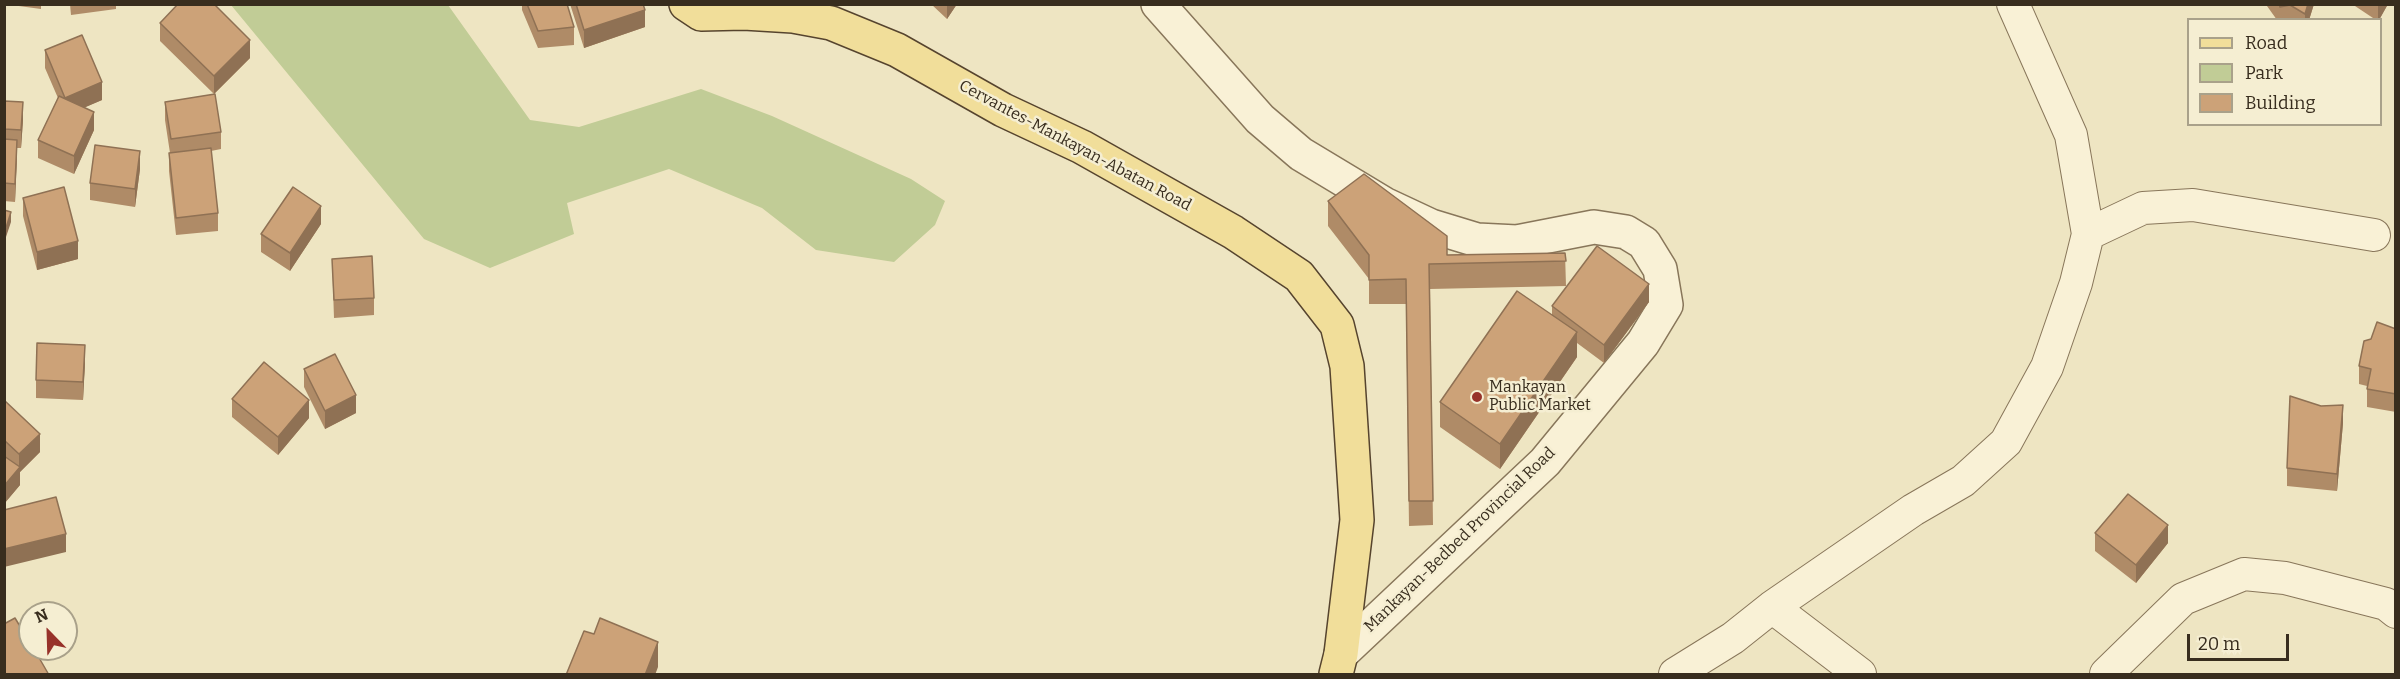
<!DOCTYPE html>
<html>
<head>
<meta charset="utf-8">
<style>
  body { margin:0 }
  #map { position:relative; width:2400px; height:679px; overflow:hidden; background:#eee5c2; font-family:Bitter,serif }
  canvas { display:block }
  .frame { position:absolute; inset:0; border:6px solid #382d1e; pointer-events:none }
  .legend { position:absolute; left:2187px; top:18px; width:195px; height:108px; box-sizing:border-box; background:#f5eed2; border:2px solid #a9a18a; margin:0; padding:8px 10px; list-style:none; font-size:18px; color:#382d1e }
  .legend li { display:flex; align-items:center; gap:12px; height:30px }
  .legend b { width:30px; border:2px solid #a9a18a }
  .north { position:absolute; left:18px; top:601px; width:60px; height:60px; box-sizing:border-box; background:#f5eed2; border:2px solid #a9a18a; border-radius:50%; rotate:337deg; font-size:16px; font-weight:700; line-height:24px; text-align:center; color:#382d1e }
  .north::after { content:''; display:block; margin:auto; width:21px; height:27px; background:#97322a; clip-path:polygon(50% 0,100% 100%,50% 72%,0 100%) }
  .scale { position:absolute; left:2187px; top:634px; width:102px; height:27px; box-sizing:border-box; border:3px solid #382d1e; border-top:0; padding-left:8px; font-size:18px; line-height:21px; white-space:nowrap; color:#382d1e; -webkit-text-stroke:4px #f5eed2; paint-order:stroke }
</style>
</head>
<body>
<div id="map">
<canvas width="2400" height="679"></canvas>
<div class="frame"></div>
<ul class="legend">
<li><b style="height:8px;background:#f1de9a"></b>Road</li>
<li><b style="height:16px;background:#c1cc96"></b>Park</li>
<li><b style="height:16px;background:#cca278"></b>Building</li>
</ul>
<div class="north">N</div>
<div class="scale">20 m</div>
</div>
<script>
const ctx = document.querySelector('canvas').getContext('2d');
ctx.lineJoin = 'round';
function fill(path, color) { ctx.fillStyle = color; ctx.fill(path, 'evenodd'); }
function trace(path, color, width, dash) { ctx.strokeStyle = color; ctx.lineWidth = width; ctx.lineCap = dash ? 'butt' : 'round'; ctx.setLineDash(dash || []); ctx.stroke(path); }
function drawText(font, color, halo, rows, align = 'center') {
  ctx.font = font + ' Bitter,serif'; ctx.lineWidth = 5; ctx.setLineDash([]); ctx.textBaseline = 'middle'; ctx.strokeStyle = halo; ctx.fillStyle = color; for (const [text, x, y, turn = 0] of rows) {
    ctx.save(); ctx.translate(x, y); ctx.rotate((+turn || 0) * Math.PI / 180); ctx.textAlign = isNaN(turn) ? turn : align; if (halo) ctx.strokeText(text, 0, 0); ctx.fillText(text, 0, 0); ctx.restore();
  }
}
fill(new Path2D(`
  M 231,5 L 448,5 L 530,120 L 579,127 L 701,89 L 772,116 L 911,179 L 945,201 L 935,225 L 894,262 L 816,250 L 762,208 L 669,169 L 567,203 L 574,234 L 490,268 L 424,239 Z`), '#c1cc96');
const minor = new Path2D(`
  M 2013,4 L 2071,135 L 2088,234
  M 1772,607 L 1860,674
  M 1675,674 L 1733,638 L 1772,607 L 1913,510 L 1963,481 L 2006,442 L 2047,367 L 2076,283 L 2088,234 L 2143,208 L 2193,205 L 2374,235
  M 2106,674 L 2183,599 L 2244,574 L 2285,578 L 2386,604 L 2396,612`);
const tertiary = new Path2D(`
  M 1158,4 L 1260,119 L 1301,154 L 1384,204 L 1431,226 L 1477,240 L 1517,242 L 1594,227 L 1626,232 L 1644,243 L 1660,269 L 1666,305 L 1643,343 L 1545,462 L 1341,654`);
const primary = new Path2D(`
  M 686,4 L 701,14 L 744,13 L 793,16 L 831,23 L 897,50 L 1003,110 L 1082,147 L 1233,232 L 1299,276 L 1337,325 L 1347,366 L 1357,520 L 1341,654 L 1336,674`);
trace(minor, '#88765a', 34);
trace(tertiary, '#88765a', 36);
trace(primary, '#56442e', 36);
trace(minor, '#f9f1d6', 32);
trace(tertiary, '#f9f1d6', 33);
trace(primary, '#f1de9a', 33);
fill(new Path2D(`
  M 4,4 L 41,4 L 41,9 Z
  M 70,4 L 116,4 L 116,9 L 71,15 Z
  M 522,4 L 567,4 L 574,27 L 574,45 L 538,48 L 522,10 Z
  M 570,4 L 643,4 L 645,27 L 584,48 Z
  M 931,4 L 957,4 L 947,19 Z
  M 2267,4 L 2314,4 L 2309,20 L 2277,20 L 2267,6 Z
  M 2352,4 L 2388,4 L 2379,20 L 2376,20 Z
  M 160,23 L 250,58 L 214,94 L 160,41 Z
  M 45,50 L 102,100 L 85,107 L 94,130 L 74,174 L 38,158 L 38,140 L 58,98 L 45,68 Z
  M 4,101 L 23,120 L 21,148 L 17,148 L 15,202 L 4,201 Z
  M 165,102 L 221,132 L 221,149 L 211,151 L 218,213 L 218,231 L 176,235 L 169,171 L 169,153 L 170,153 L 165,120 Z
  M 140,169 L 135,207 L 90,200 L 90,183 Z
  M 23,198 L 78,259 L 37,270 L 23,216 Z
  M 1328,201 L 1447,255 L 1565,253 L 1566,286 L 1430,289 L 1433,525 L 1409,526 L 1406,304 L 1369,304 L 1369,279 L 1328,226 Z
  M 321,224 L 290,271 L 261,252 L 261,234 Z
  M 332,259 L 374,298 L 374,315 L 334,318 Z
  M 1649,302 L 1604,363 L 1577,343 L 1577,357 L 1500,469 L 1440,427 L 1440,402 L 1552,315 L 1552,306 Z
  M 2396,329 L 2396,412 L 2367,407 L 2367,386 L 2359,384 L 2359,366 Z
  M 85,362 L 83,400 L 36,398 L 36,380 Z
  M 304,369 L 356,413 L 325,429 L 304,387 Z
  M 232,399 L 309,418 L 278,455 L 232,417 Z
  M 4,400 L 40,452 L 20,472 L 20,485 L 4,504 Z
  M 2343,423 L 2337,491 L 2287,486 L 2287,468 Z
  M 2095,533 L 2168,543 L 2136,583 L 2095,551 Z`), '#af8b67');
fill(new Path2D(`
  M 947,4 L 957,4 L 947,19 Z
  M 2308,4 L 2314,4 L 2309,20 L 2305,20 L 2305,14 Z
  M 2378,4 L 2388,4 L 2379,20 L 2378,20 Z
  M 645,10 L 645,27 L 584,48 L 584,30 Z
  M 250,40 L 250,58 L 214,94 L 214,76 Z
  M 102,82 L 102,100 L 65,116 L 65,98 Z
  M 23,102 L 23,120 L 21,148 L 21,130 Z
  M 94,112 L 94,130 L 74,174 L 74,156 Z
  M 17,140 L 17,158 L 15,202 L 15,184 Z
  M 140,151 L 140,169 L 135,207 L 135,189 Z
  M 321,206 L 321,224 L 290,271 L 290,253 Z
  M 11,212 L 11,222 L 4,243 L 4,234 Z
  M 78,241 L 78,259 L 37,270 L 37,252 Z
  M 1649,284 L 1649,302 L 1604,363 L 1604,345 Z
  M 1577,332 L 1577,357 L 1500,469 L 1500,444 Z
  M 85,345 L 85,362 L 83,400 L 83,382 Z
  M 356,395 L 356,413 L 325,429 L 325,411 Z
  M 309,400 L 309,418 L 278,455 L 278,437 Z
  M 2343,405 L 2343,423 L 2337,491 L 2337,474 Z
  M 40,434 L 40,452 L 20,472 L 20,485 L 4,504 L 4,486 L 19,467 L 19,454 Z
  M 2168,525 L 2168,543 L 2136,583 L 2136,565 Z
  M 66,534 L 66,552 L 4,567 L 4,549 Z
  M 658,642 L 658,667 L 655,675 L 645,675 Z`), '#8f7154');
const building = new Path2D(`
  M 178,4 L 214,4 L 250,40 L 214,76 L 160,23 Z
  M 527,4 L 567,4 L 574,27 L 538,31 Z
  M 576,4 L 643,4 L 645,10 L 584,30 Z
  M 2279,4 L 2308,4 L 2305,14 L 2290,5 L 2280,7 Z
  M 82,35 L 102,82 L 65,98 L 45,50 Z
  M 215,94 L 221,132 L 171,139 L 165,102 Z
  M 59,96 L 94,112 L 74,156 L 38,140 Z
  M 4,101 L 23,102 L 21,130 L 4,129 Z
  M 4,139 L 17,140 L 15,184 L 4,183 Z
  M 95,145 L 140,151 L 135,189 L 90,183 Z
  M 211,148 L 218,213 L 176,218 L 169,153 Z
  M 1364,174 L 1447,236 L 1447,255 L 1565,253 L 1566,261 L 1429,264 L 1433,501 L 1409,501 L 1406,279 L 1369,280 L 1369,255 L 1328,201 Z
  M 64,187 L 78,241 L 37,252 L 23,198 Z
  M 293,187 L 321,206 L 290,253 L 261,234 Z
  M 4,210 L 11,212 L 4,234 Z
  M 1597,246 L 1649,284 L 1604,345 L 1552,306 Z
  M 372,256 L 374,298 L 334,300 L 332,259 Z
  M 1517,291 L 1577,332 L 1500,444 L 1440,402 Z
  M 2377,322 L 2396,329 L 2396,394 L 2367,389 L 2371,369 L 2359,366 L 2364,341 L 2371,339 Z
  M 37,343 L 85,345 L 83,382 L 36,380 Z
  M 335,354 L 356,395 L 325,411 L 304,369 Z
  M 264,362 L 309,400 L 278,437 L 232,399 Z
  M 2290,396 L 2321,406 L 2343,405 L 2337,474 L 2287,468 Z
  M 4,400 L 40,434 L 19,454 L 4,440 Z
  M 4,456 L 20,467 L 4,486 Z
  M 2128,494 L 2168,525 L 2136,565 L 2095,533 Z
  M 56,497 L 66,534 L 4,549 L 4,510 Z
  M 15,618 L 30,643 L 30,649 L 34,649 L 49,675 L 4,675 L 4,624 Z
  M 600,618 L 658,642 L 645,675 L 566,675 L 584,631 L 594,634 Z`);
fill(building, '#cca278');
trace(building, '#8f7154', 1.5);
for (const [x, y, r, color] of [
  [1477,397,6,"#97322a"]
]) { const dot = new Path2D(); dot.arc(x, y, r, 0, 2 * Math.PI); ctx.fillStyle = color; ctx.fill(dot); trace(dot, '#f5eed2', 2); }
drawText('16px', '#382d1e', '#f5eed2', [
  ["Cervantes-Mankayan-Abatan Road",1075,146,28],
  ["Mankayan-Bedbed Provincial Road",1460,540,-44]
]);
drawText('16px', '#382d1e', '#f5eed2', [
  ["Mankayan",1489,388],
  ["Public Market",1489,406]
], 'left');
</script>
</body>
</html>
